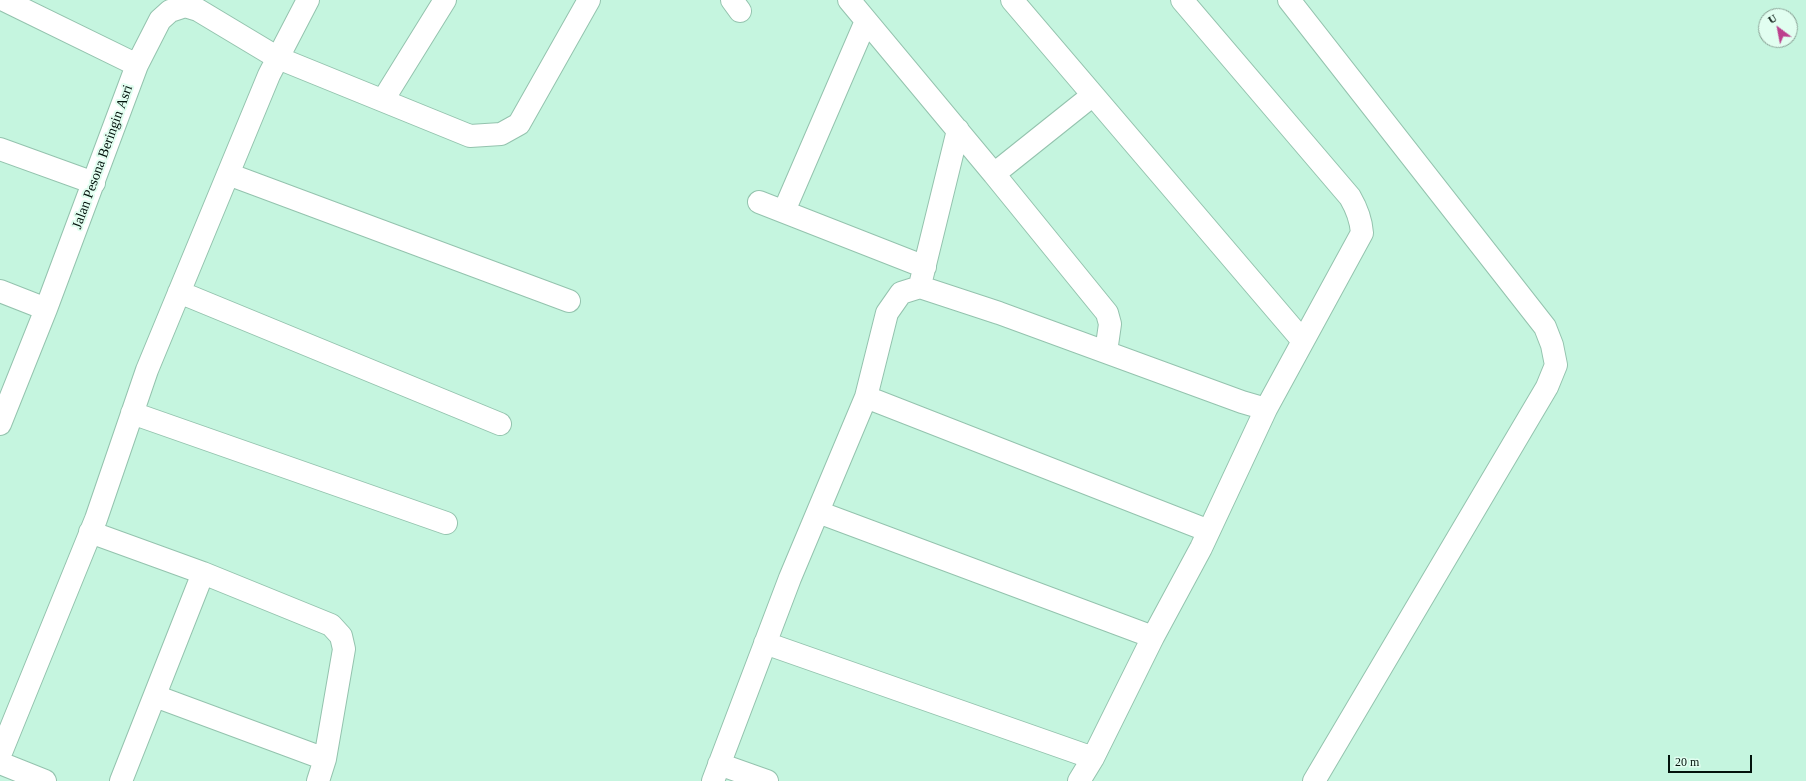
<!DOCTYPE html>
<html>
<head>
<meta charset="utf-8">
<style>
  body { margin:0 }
  #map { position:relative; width:1806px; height:781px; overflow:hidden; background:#c5f5df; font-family:Georgia,serif }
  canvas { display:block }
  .north { position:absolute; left:1758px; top:8px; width:40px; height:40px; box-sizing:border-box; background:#e1fef0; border:1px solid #88a094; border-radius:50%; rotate:328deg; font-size:11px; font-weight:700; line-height:16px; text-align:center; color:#02120b }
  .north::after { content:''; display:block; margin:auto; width:14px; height:18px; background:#bc3f8d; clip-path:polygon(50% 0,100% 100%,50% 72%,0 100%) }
  .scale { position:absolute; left:1668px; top:755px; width:84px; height:18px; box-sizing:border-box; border:2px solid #02120b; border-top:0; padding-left:5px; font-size:12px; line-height:14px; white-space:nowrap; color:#02120b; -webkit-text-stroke:3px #e1fef0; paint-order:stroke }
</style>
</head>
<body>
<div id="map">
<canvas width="1806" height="781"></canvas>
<div class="north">U</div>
<div class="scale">20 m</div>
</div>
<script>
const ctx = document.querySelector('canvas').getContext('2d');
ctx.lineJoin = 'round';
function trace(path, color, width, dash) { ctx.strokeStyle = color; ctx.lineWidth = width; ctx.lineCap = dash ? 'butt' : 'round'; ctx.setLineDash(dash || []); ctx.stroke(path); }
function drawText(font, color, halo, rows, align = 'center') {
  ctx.font = font + ' Georgia,serif'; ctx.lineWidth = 4; ctx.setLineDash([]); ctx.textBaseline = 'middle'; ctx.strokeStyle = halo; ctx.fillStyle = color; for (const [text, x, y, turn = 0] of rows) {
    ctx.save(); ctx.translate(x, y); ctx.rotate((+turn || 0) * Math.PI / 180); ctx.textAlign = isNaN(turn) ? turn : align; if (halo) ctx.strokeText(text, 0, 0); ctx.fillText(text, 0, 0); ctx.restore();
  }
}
const street = new Path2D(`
  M 4,0 L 137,65
  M 732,0 L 740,11
  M 849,0 L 994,174
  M 1012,0 L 1303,341
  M 1182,0 L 1350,197 C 1357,209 1361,219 1362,233 L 1266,409
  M 1289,0 L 1545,327 L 1552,345 L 1556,365 L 1547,387 L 1314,781
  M 1093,95 L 994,174 L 1107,313 L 1110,324 L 1106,352
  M 383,100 L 445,0
  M 0,149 L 94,183
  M 228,174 L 569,301
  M 759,202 L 925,267
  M 784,211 L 866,21
  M 921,281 L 958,130
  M 0,291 L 46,309
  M 179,292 L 500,424
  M 866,397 L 1209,531
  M 132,413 L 446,523
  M 0,424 L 46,309 L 137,65 L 160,20 L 170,11 L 185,6 L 198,10 L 278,58 L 470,136 L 501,134 L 519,124 L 589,0
  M 818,512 L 1153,637
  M 90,532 L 203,573 L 121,781
  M 203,573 L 331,625 L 341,636 L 344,649 L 325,759 L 318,781
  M 765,643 L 1093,758
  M 155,696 L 325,759
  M 0,755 L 96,519 L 147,370 L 269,75 L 308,0
  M 0,763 L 45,781
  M 719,764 L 767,781
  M 713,781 L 790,578 L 866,397 L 887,313 L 901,293 L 920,287 L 999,313 L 1242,402 L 1266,409 L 1201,548 L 1153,637 L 1093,758 L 1079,781`);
trace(street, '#94c3ae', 24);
trace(street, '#fff', 22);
drawText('14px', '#02120b', '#e1fef0', [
  ["Jalan Pesona Beringin Asri",103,157,-70]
]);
</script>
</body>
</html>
